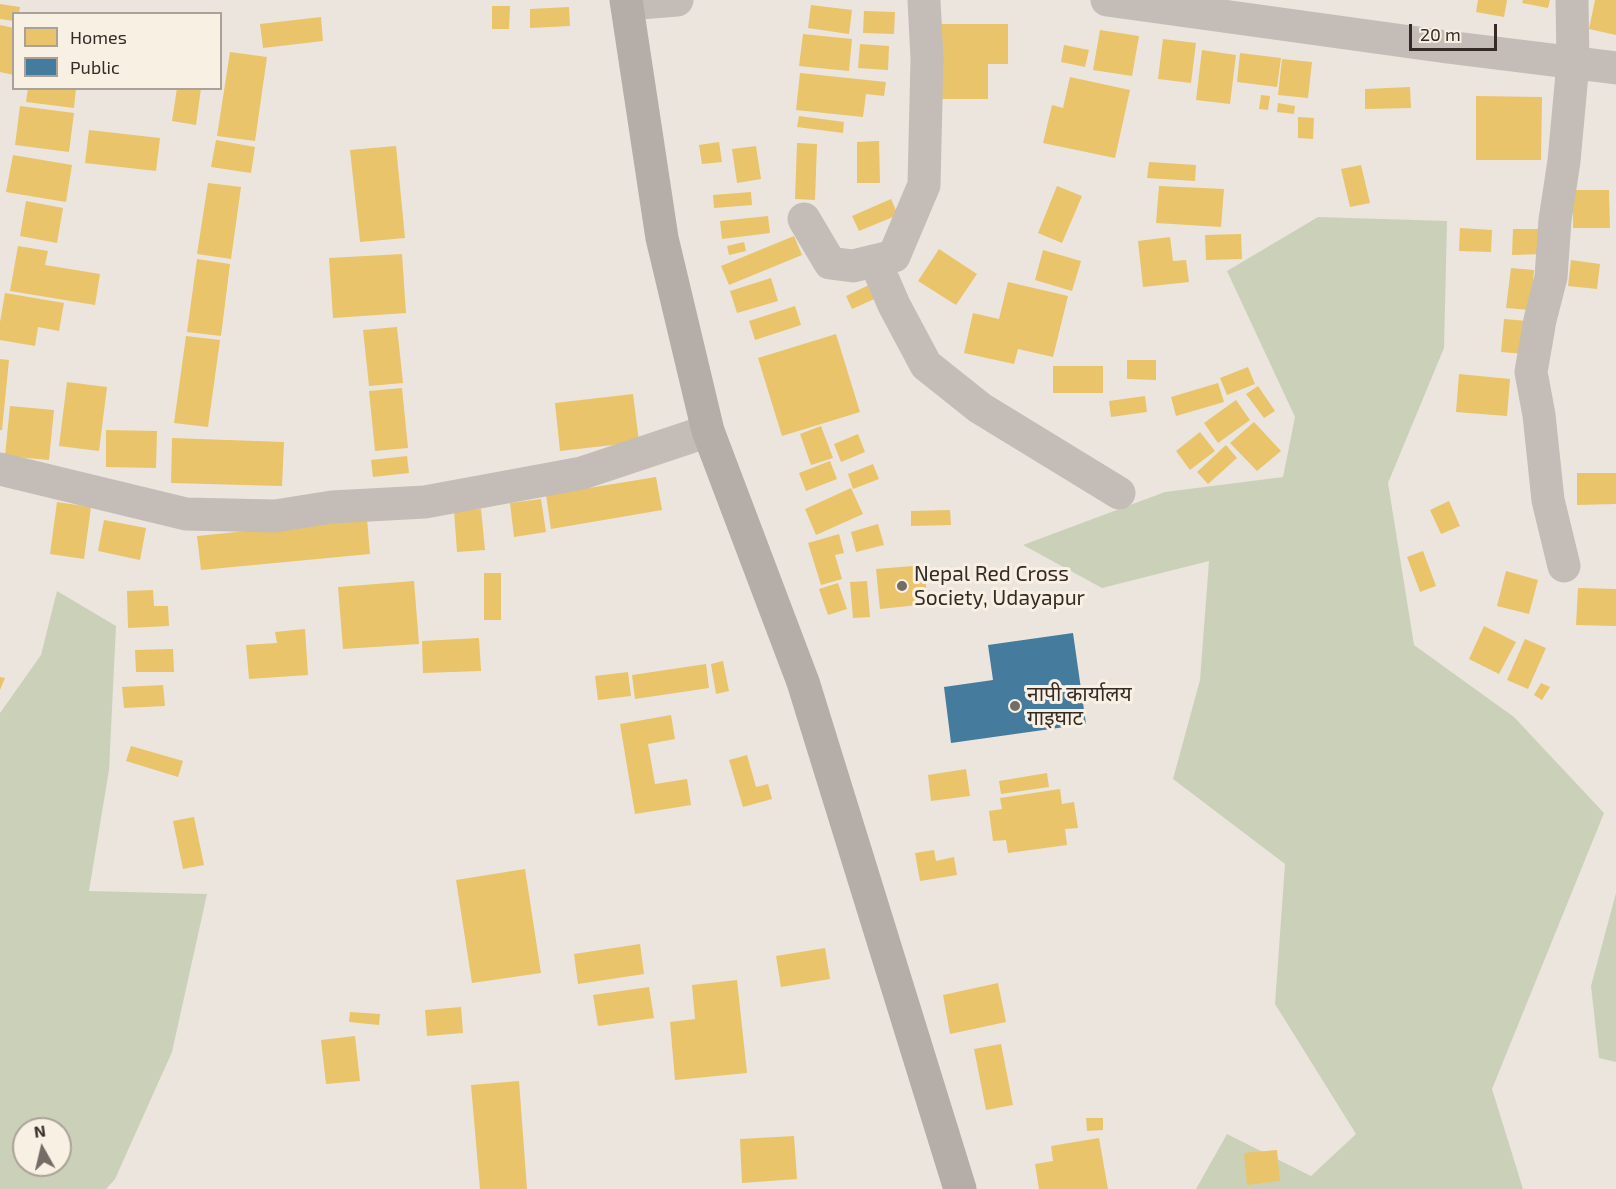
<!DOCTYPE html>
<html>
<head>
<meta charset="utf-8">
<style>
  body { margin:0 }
  #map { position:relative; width:1616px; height:1189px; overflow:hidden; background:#ebe5de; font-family:"Exo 2",sans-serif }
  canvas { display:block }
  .legend { position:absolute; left:12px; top:12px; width:210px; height:78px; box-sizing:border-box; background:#f9f0e4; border:2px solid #aaa198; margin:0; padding:8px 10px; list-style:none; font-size:18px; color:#342b26 }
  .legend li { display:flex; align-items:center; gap:12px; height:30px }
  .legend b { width:30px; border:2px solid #aaa198 }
  .north { position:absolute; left:12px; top:1117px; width:60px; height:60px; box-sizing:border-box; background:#f9f0e4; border:2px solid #aaa198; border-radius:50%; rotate:352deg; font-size:16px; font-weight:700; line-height:24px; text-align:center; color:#342b26 }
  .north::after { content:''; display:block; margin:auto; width:21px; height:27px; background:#746c66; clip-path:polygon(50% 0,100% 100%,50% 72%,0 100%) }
  .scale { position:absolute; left:1409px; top:24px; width:88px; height:27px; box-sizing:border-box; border:3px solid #342b26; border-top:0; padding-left:8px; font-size:18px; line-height:21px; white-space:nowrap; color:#342b26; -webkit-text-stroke:4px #f9f0e4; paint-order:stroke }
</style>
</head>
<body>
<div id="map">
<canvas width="1616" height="1189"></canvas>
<ul class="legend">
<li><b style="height:16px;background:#e9c46a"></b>Homes</li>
<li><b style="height:16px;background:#457b9d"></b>Public</li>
</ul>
<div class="north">N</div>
<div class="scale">20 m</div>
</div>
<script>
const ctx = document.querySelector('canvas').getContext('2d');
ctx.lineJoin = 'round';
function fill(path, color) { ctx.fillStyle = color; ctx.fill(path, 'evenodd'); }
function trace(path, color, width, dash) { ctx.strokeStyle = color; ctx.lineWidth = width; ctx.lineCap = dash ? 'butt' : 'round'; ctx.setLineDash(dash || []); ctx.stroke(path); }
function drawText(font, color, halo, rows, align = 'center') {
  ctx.font = font + ' "Exo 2","Noto Sans Devanagari",sans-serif'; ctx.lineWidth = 6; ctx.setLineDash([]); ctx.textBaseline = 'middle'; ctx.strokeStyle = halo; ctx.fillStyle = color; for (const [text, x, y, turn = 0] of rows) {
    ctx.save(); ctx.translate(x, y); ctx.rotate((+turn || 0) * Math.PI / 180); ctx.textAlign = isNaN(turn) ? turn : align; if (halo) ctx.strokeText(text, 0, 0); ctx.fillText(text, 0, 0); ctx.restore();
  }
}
fill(new Path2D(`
  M 1318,217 L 1447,221 L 1444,348 L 1388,483 L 1414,645 L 1514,717 L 1604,813 L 1492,1089 L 1523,1189 L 1196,1189 L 1227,1134 L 1311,1176 L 1356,1134 L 1275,1004 L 1285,864 L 1173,779 L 1200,680 L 1209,561 L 1102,588 L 1023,545 L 1165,492 L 1283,477 L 1295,417 L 1227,271 Z
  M 57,591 L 116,626 L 109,770 L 89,891 L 207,894 L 172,1052 L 115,1179 L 106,1189 L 0,1189 L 0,713 L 41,655 ZM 24,1129 L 60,1129 L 60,1165 L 24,1165 Z
  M 1616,893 L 1616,1062 L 1599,1058 L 1591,986 Z`), '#cbd1b8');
fill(new Path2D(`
  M 1478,0 L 1507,0 L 1504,17 L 1476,12 Z
  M 1523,0 L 1550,0 L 1548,8 L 1522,3 Z
  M 1595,0 L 1616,0 L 1616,35 L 1589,29 Z
  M 0,4 L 20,7 L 19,14 L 14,14 L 14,21 L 0,19 Z
  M 811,5 L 852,10 L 849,34 L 808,28 Z
  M 492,6 L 510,6 L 509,29 L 492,29 Z
  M 569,7 L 570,26 L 530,28 L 530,9 Z
  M 864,11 L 895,12 L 894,34 L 863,33 Z
  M 321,17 L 323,41 L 263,48 L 260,24 Z
  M 940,24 L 1008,24 L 1008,64 L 988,64 L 988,99 L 940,99 Z
  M 0,25 L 14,28 L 14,75 L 0,72 Z
  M 1100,30 L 1139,36 L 1132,76 L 1093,70 Z
  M 803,34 L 852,39 L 849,71 L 799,66 Z
  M 1163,39 L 1196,43 L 1191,83 L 1158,79 Z
  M 860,44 L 889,46 L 888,70 L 858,68 Z
  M 1064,45 L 1089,50 L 1085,67 L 1061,62 Z
  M 1202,50 L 1236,55 L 1230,104 L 1196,100 Z
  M 230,52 L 267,57 L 255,141 L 217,136 Z
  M 1240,53 L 1281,58 L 1277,87 L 1237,82 Z
  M 1282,59 L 1312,62 L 1308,98 L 1278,95 Z
  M 800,73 L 886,82 L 884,96 L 866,94 L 863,117 L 796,110 Z
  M 1070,77 L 1130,90 L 1115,158 L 1043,143 L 1052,105 L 1063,108 Z
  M 1410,87 L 1411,108 L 1365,109 L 1365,89 Z
  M 28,88 L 76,88 L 74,108 L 26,102 Z
  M 177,88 L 201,88 L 196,125 L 172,121 Z
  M 1261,95 L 1270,96 L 1268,110 L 1259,109 Z
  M 1476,96 L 1542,97 L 1541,160 L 1476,160 Z
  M 1278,103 L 1295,106 L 1294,114 L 1277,112 Z
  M 20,106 L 74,113 L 69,152 L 15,145 Z
  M 799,116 L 844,122 L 843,133 L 797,127 Z
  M 1298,117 L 1314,118 L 1313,139 L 1298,138 Z
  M 89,130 L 160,138 L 156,171 L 85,163 Z
  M 216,140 L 255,147 L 251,173 L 211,167 Z
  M 879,141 L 880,183 L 857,183 L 857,142 Z
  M 719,142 L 722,162 L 702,164 L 699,145 Z
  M 797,143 L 817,144 L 815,200 L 795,199 Z
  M 396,146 L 405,238 L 360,242 L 350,150 Z
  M 756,146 L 761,179 L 737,183 L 732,149 Z
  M 13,155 L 72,165 L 66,202 L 6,192 Z
  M 1149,162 L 1196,165 L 1195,181 L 1147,178 Z
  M 1361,165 L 1370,203 L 1350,207 L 1341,169 Z
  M 208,183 L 241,187 L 231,259 L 197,254 Z
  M 1057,186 L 1082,196 L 1062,243 L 1038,233 Z
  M 1159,186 L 1224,189 L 1221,227 L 1156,223 Z
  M 1573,190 L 1609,190 L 1610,228 L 1573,228 Z
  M 751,192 L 752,205 L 714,208 L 713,195 Z
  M 891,199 L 898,215 L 859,231 L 852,216 Z
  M 26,201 L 63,208 L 57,243 L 20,236 Z
  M 768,216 L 770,233 L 722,239 L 720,221 Z
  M 1460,228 L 1492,230 L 1491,252 L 1459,251 Z
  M 1513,229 L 1544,229 L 1544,254 L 1512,255 Z
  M 1241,234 L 1242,259 L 1206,260 L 1205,235 Z
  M 794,236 L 802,255 L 729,285 L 721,266 Z
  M 1170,237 L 1173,261 L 1186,260 L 1189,282 L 1143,287 L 1138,241 Z
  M 744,242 L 746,251 L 729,255 L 727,246 Z
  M 18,246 L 48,251 L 45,265 L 100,274 L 95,305 L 10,291 Z
  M 939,249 L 977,274 L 956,305 L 918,281 Z
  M 1043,250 L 1081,261 L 1072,291 L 1035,280 Z
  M 402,254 L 406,313 L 333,318 L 329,258 Z
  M 197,259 L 230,264 L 221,336 L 187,332 Z
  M 1571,260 L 1600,264 L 1597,289 L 1568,286 Z
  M 1511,268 L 1534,270 L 1530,310 L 1506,308 Z
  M 771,278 L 778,301 L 737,313 L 730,291 Z
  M 1008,282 L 1068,296 L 1053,357 L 1018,349 L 1014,364 L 964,353 L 973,313 L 999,319 Z
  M 873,283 L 879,297 L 852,309 L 846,296 Z
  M 5,293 L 64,303 L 59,331 L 38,327 L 35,346 L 0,340 L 0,322 Z
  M 795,306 L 801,325 L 755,340 L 749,321 Z
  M 1504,319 L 1527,321 L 1525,354 L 1501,352 Z
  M 397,327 L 403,383 L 369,386 L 363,330 Z
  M 836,334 L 860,412 L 782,436 L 758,358 Z
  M 186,336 L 220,340 L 208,427 L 174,423 Z
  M 0,359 L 9,360 L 2,430 L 0,430 Z
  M 1127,360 L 1156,360 L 1156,380 L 1127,379 Z
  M 1053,366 L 1103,366 L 1103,393 L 1053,393 Z
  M 1248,367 L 1255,384 L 1227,395 L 1220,378 Z
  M 1459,374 L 1510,379 L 1507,416 L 1456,412 Z
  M 67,382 L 107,387 L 99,451 L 59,446 Z
  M 1218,383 L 1224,402 L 1176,416 L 1171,397 Z
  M 1258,386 L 1275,411 L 1264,418 L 1246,394 Z
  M 402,388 L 408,448 L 375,451 L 369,391 Z
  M 633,394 L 639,442 L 560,451 L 555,403 Z
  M 1145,396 L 1147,412 L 1111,417 L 1109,401 Z
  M 1236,400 L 1250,420 L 1218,443 L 1204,423 Z
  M 10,406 L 54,410 L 49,460 L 5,456 Z
  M 1254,422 L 1281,451 L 1257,471 L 1230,443 Z
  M 821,426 L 833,458 L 811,465 L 800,434 Z
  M 106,430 L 157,431 L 156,468 L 106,467 Z
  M 1200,432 L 1215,451 L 1190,470 L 1176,451 Z
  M 858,434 L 865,452 L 841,462 L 834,444 Z
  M 172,438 L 284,442 L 282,486 L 171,483 Z
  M 1226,445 L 1237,458 L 1208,484 L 1197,472 Z
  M 407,456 L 409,473 L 373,477 L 371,460 Z
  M 830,461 L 837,479 L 806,491 L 799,473 Z
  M 873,464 L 879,479 L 853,489 L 848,474 Z
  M 1577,473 L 1616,473 L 1616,504 L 1577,505 Z
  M 656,477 L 662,510 L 551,529 L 546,495 Z
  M 851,488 L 863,514 L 816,535 L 805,509 Z
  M 541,499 L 546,532 L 514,537 L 510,503 Z
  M 1449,501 L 1460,526 L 1441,534 L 1430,510 Z
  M 57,502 L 91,507 L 84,559 L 50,554 Z
  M 481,509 L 485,550 L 457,552 L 454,511 Z
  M 950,510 L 951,525 L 911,526 L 911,511 Z
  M 367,519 L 370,554 L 201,570 L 197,536 Z
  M 104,520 L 146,528 L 140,560 L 98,551 Z
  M 878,524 L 884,545 L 856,552 L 851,532 Z
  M 839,534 L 844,553 L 835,555 L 842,579 L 821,585 L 808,543 Z
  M 1423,551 L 1436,586 L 1420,592 L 1407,557 Z
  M 925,565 L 927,604 L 880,609 L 876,569 Z
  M 1506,571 L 1538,580 L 1529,614 L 1497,606 Z
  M 484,573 L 501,573 L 501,620 L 484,620 Z
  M 414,581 L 419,644 L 343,649 L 338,587 Z
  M 867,581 L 870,617 L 853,618 L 850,582 Z
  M 838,583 L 847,609 L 828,615 L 819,589 Z
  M 1578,588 L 1616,589 L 1616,626 L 1576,625 Z
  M 153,590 L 154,606 L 168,606 L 169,626 L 128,628 L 127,591 Z
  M 1484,626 L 1516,642 L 1499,674 L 1469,659 Z
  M 305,629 L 308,675 L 249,679 L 246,645 L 277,643 L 275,632 Z
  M 479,638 L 481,671 L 423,673 L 422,641 Z
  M 1525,639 L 1546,648 L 1528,689 L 1507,680 Z
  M 173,649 L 174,672 L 136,672 L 135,650 Z
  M 723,661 L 729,691 L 716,694 L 711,664 Z
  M 706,664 L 709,688 L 635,699 L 632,675 Z
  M 628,672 L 631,696 L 598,700 L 595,676 Z
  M 0,677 L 5,678 L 0,690 Z
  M 1541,683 L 1550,687 L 1542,700 L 1534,695 Z
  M 163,685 L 165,706 L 124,708 L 122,687 Z
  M 671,715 L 675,739 L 648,744 L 655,784 L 687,779 L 691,805 L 635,814 L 620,724 Z
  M 131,746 L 183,761 L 178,777 L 126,761 Z
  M 747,755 L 756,787 L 768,784 L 772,799 L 743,807 L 729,760 Z
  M 966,769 L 970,796 L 931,801 L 928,775 Z
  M 1047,773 L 1049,787 L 1001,794 L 999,781 Z
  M 1060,789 L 1062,804 L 1074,802 L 1078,828 L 1065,829 L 1067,845 L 1008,853 L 1006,840 L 993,841 L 989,811 L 1002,809 L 1000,798 Z
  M 194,817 L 204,865 L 183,869 L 173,821 Z
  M 934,850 L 936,861 L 954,857 L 957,875 L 920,881 L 915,853 Z
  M 525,869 L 541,973 L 472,983 L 456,880 Z
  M 640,944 L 644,974 L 578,984 L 574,954 Z
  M 825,948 L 830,979 L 781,987 L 776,956 Z
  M 737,980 L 747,1073 L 675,1080 L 670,1022 L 695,1019 L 692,985 Z
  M 998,983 L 1006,1022 L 950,1034 L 943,995 Z
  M 649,987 L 654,1018 L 598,1026 L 593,995 Z
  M 461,1007 L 463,1033 L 427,1036 L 425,1010 Z
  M 350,1012 L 380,1014 L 379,1025 L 349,1022 Z
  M 355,1036 L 360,1081 L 326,1084 L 321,1040 Z
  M 1001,1044 L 1013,1105 L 986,1110 L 974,1049 Z
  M 519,1081 L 527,1189 L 480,1189 L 471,1085 Z
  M 1086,1118 L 1103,1118 L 1103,1130 L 1087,1131 Z
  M 794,1136 L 797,1179 L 742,1183 L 740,1139 Z
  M 1099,1138 L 1108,1189 L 1039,1189 L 1035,1164 L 1053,1161 L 1051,1146 Z
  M 1277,1150 L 1280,1181 L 1247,1185 L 1244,1153 Z`), '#e9c46a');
fill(new Path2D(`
  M 1073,633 L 1086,724 L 951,743 L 944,687 L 993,680 L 988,645 Z`), '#457b9d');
trace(new Path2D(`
  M 1107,0 L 1447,47 L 1616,68
  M 627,4 L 677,0
  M 804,219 L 830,263 L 853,266 L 894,256 L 924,185 L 927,59 L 924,0
  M 875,261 L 894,305 L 926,365 L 980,408 L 1119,493
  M 0,469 L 186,514 L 275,516 L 332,507 L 425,502 L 582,473 L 708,431
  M 1564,566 L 1548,500 L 1539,415 L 1531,372 L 1540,320 L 1551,277 L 1555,220 L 1564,161 L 1573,63 L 1572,0`), '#c4bdb7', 33);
trace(new Path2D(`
  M 626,0 L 662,238 L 708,431 L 803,682 L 960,1189`), '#b5ada7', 33);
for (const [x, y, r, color] of [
  [902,586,6,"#746c66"],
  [1015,706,6,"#746c66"]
]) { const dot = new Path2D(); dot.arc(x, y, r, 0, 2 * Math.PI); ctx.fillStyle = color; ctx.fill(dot); trace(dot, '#f9f0e4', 2); }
drawText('21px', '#342b26', '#f9f0e4', [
  ["Nepal Red Cross",914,574],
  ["Society, Udayapur",914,598],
  ["नापी कार्यालय",1027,694],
  ["गाइघाट",1027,718]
], 'left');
</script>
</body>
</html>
